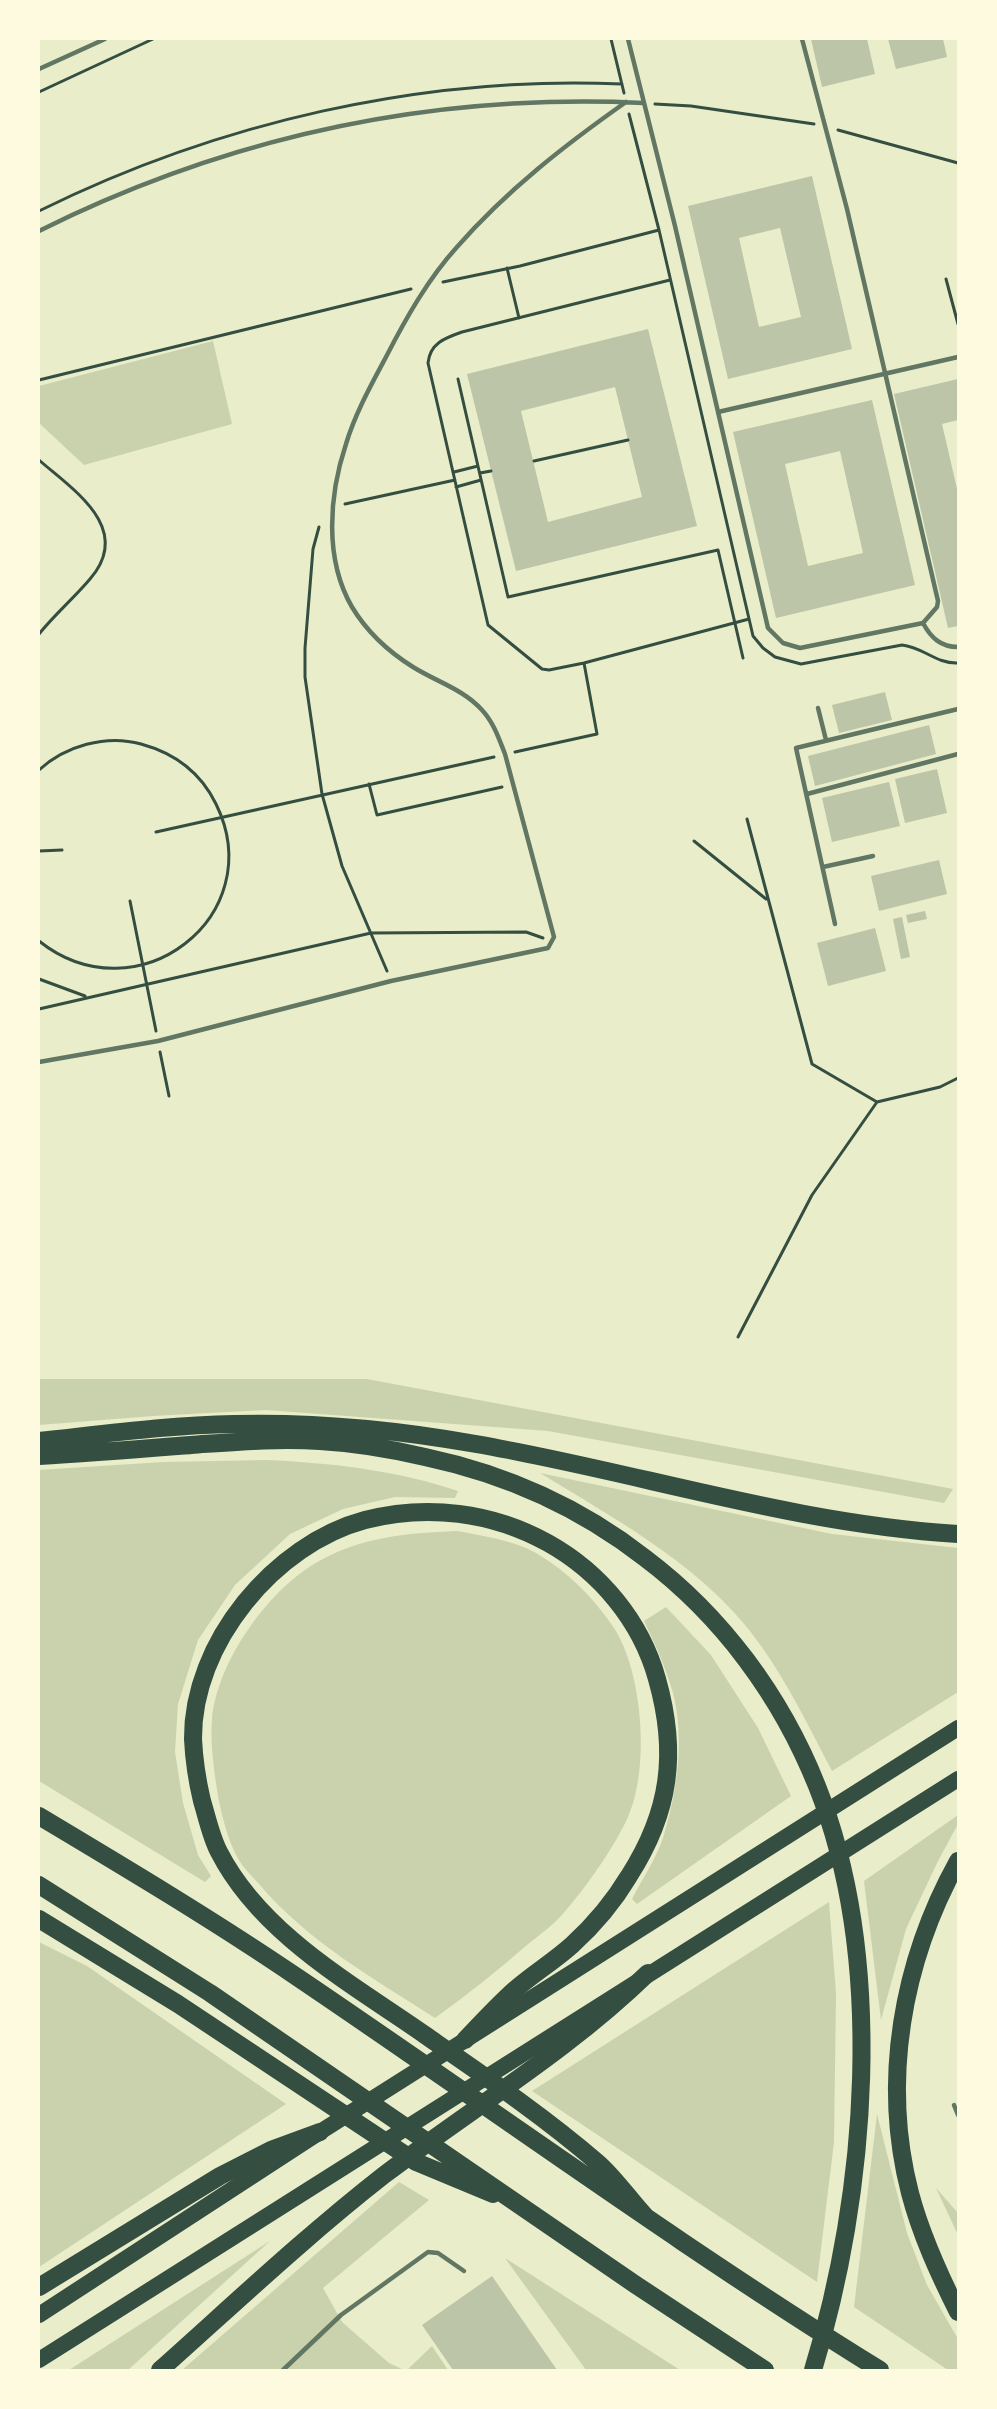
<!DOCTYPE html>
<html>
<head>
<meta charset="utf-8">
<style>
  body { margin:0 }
  #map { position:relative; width:997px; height:2409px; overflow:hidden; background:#e9edc9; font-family:Raleway,sans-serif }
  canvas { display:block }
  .frame { position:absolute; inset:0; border:40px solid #fefae0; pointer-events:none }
</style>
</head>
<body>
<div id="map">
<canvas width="997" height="2409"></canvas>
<div class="frame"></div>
</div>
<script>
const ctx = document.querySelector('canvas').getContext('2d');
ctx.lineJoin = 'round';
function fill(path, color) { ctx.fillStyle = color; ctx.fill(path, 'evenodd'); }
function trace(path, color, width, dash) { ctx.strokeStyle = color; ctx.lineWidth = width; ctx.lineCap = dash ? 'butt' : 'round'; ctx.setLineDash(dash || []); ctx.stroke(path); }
fill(new Path2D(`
  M 213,341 L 232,424 L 84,465 L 39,423 L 39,386 Z
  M 39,1379 L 367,1379 L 953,1489 L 944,1503 L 548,1431 L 266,1410 L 153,1416 L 39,1425 Z
  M 266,1460 C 332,1463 395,1470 458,1491 L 455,1498 L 395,1497 L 343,1509 L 290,1534 L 235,1585 L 198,1640 L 178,1704 L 175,1752 L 183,1803 L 198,1855 L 211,1876 L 205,1882 L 39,1781 L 39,1470 L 163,1462 Z
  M 540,1473 L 832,1534 L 958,1548 L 958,1692 L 832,1771 C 806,1721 781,1669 745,1625 C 691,1560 612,1517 540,1473 Z
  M 457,1531 C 483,1536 513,1540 536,1553 C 567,1571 594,1598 614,1628 C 643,1673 650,1769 628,1817 C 614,1848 584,1890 562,1915 C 552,1926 539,1935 527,1945 C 497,1971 467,1995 435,2018 C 373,1978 307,1941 259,1884 C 253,1877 244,1869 239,1860 C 228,1842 222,1816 218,1796 C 214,1770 210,1745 212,1719 C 217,1663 266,1593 314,1564 C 359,1537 406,1533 457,1531 Z
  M 666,1607 L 711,1655 L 758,1728 L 791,1796 L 637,1904 L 632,1899 C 642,1879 656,1859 663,1838 C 677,1792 685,1740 673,1693 C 666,1668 655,1644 644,1621 Z
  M 958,1815 L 958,1824 L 937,1863 L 906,1929 L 881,2020 L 864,1881 Z
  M 829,1902 L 836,1993 L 834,2142 L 817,2282 L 532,2091 Z
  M 39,1942 L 87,1966 L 286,2104 L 39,2267 Z
  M 877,2114 L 907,2233 L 927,2285 L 958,2339 L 958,2370 L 948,2370 L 854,2307 Z
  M 399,2182 L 429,2200 L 323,2288 L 342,2322 L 389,2363 L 404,2370 L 182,2370 Z
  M 936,2188 L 958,2213 L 958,2235 Z
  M 270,2241 L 128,2370 L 69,2370 Z
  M 505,2258 L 680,2370 L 586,2370 Z
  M 432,2346 L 448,2370 L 407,2370 Z`), '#cad2ad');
fill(new Path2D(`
  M 811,39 L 867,39 L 875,74 L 822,87 Z
  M 888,39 L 943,39 L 947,57 L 896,69 Z
  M 812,176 L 852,349 L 728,379 L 688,206 ZM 780,228 L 801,317 L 759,327 L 739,238 Z
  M 648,329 L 697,526 L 516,571 L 467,374 ZM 615,387 L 642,497 L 548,522 L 521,411 Z
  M 958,379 L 958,420 L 942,424 L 958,493 L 958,626 L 948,628 L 894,394 Z
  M 872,400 L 915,585 L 776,618 L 733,432 ZM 840,451 L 863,553 L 808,566 L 785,464 Z
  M 885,692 L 892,720 L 839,733 L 832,705 Z
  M 929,725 L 936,754 L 815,786 L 808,756 Z
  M 937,769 L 947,813 L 905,823 L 895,779 Z
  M 889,782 L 900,826 L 832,842 L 822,798 Z
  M 939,860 L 947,894 L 879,911 L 871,876 Z
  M 925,911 L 927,919 L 908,923 L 906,915 Z
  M 902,917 L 910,957 L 901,959 L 893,919 Z
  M 875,928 L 886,971 L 828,986 L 817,943 Z
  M 492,2276 L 557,2370 L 453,2370 L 422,2325 Z`), '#bcc5a7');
trace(new Path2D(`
  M 611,39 L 624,93
  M 39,92 L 153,39
  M 655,104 L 691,106 L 814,124
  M 629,114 L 659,230 L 753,636 L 763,648 L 775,657 L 801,664 L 902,645 C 923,647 936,664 958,663
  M 838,130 L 958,163
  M 39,211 C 217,123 422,75 622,84
  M 507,268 L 519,318
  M 946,279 L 958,324
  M 670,280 L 462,332 C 445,338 430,343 428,363 L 488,625 L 542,669 L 549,670 L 584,663 L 749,619
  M 443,282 L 520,266 L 659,230
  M 458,379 L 508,597 L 718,550 L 743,658
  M 39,380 L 411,289
  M 39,460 C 73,490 134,528 90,579 C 74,598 55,614 39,634
  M 534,461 L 628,440
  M 454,472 L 478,466
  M 480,473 L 491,471
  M 456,487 L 481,480
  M 345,504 L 455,480
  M 319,527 L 313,549 L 305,648 L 305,677 L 322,794 L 342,866 L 387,971
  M 515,752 L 597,734 L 584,663
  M 39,770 C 65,746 106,734 141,744 C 174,753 201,773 216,804 C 271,916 137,1019 39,941
  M 369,784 L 377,815 L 502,787
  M 747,819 L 812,1064 L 877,1102
  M 156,832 L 494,757
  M 694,841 L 766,899
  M 39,851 L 62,850
  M 130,901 L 156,1031
  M 39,979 L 85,996
  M 39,1009 L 371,933 L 526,932 L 543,938
  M 160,1052 L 169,1096
  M 738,1337 L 812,1195 L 877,1102 L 940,1087 L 958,1078`), '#344e41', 3);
trace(new Path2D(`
  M 628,39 L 675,226 L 768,628 L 783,643 L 800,648 L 923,623 C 931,638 941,647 958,647
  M 802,39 L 847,209 L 938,601 L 937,607 L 923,623
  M 39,69 L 105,39
  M 39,231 C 230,136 430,93 643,103
  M 718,412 L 958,357
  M 818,708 L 826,740
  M 807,794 L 958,754
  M 823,867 L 873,856
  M 835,924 L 796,748 L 958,709
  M 39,1062 L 158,1041 L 391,981 L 548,948 L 554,937 L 505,754 C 499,739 494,723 482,710 C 463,689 437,682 413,667 C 389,652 367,632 352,607 C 324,559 329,495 346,444 C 355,414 371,385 386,357 C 406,318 428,279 457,247 C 507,190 565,145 626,102
  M 954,2105 L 958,2115
  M 283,2370 L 341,2315 L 428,2252 L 438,2253 L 464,2271`), '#617663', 4.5);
trace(new Path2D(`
  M 39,2315 L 320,2132 L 958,1728
  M 39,2360 L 958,1779`), '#344e41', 16);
trace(new Path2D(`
  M 39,1441 C 104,1434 169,1425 234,1424 C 314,1422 398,1430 476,1444 C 637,1472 794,1524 958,1534
  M 39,1456 C 90,1453 140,1449 191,1445 C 234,1442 277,1438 320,1441 C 355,1443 391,1449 425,1457 C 505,1474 581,1508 645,1558 C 722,1616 781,1696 817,1786 C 886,1960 867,2194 813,2370
  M 39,1816 C 126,1868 213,1920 297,1977 C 491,2108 681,2247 880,2370
  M 958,1861 C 902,1962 881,2081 910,2193 C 921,2235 939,2274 958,2312
  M 39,1885 L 210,1993 L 636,2285 L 765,2370
  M 39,1919 L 178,2004 L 416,2162 L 493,2194
  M 465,2040 C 479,2025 493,2010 509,1995 C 528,1977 552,1963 572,1945 C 594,1925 614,1901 629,1876 C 670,1812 678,1753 657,1679 C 641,1621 600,1572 548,1543 C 492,1512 427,1504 365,1520 C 275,1544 192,1643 193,1739 C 194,1760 197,1780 202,1801 C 207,1817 211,1837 219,1852 C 261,1934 352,1984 425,2035 C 483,2075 545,2117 598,2163 C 616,2179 630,2200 646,2217
  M 39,2287 L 220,2176 L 271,2150 L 320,2132
  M 160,2370 C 234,2304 306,2236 384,2175 C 472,2108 568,2051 648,1973`), '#344e41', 18);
</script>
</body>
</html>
